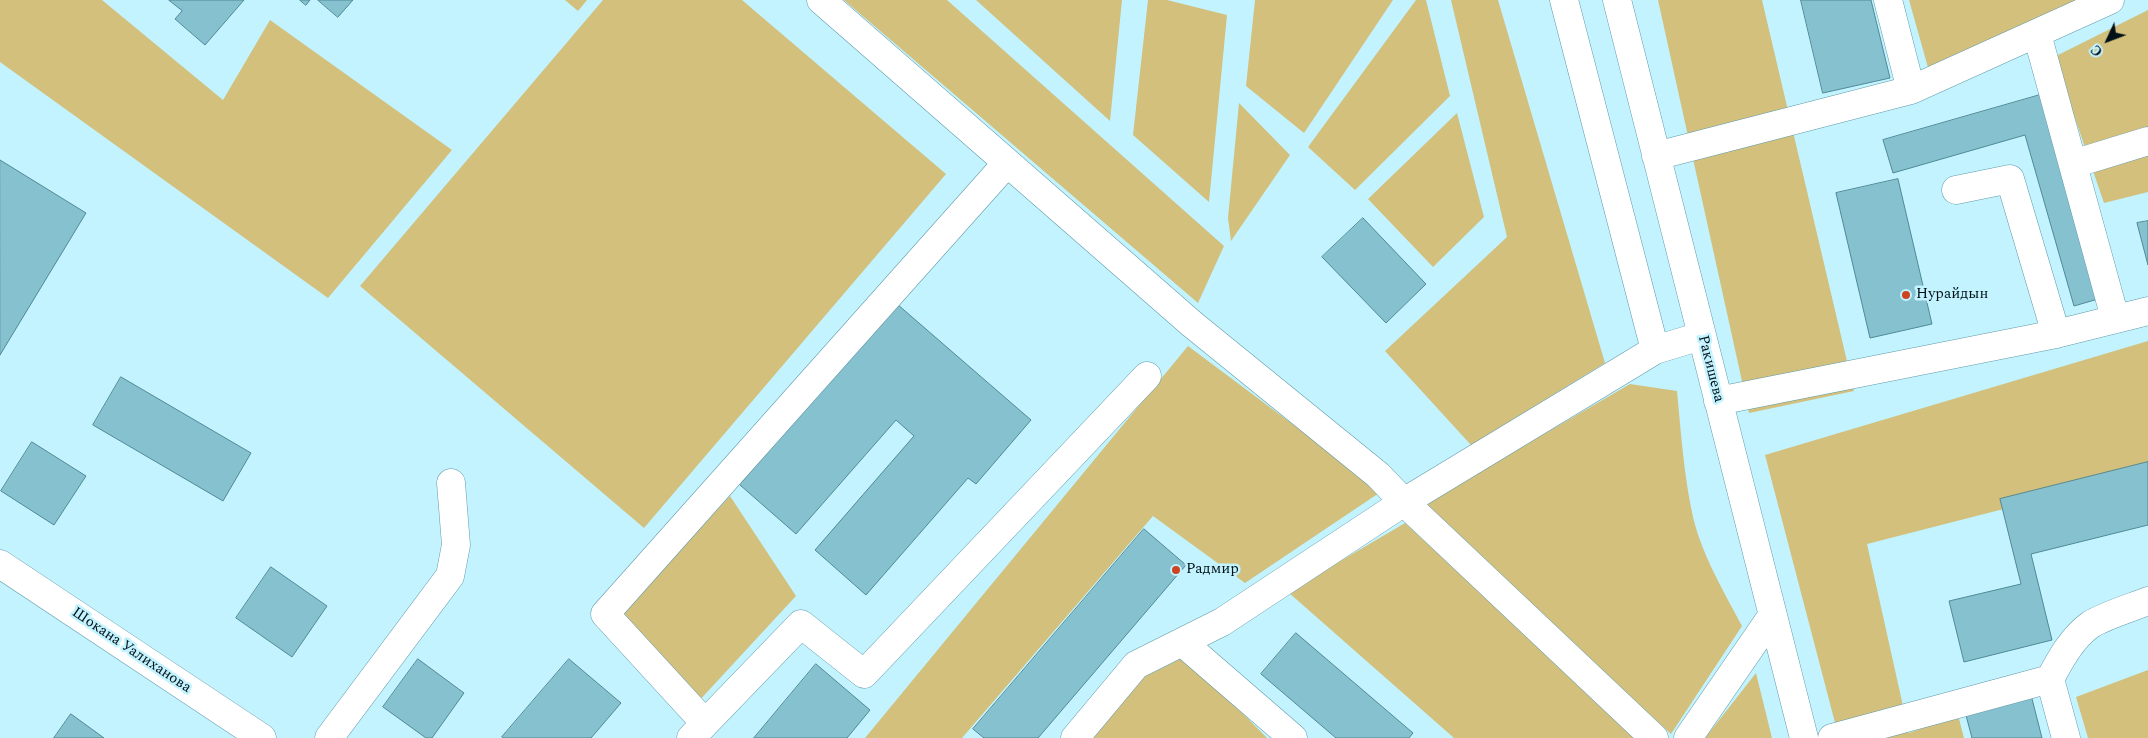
<!DOCTYPE html>
<html>
<head>
<meta charset="utf-8">
<style>
  body { margin:0 }
  #map { position:relative; width:2148px; height:738px; overflow:hidden; background:#c3f3ff; font-family:Spectral,serif }
  canvas { display:block }
  .north { position:absolute; left:2083px; top:15px; width:50px; height:50px; -webkit-text-stroke:4px #c3f3ff; paint-order:stroke; rotate:227deg; font-size:14px; font-weight:700; line-height:20px; text-align:center; color:#001016 }
  .north::after { content:''; display:block; margin:auto; width:18px; height:22px; background:#001016; clip-path:polygon(50% 0,100% 100%,50% 72%,0 100%) }
</style>
</head>
<body>
<div id="map">
<canvas width="2148" height="738"></canvas>
<div class="north">С</div>
</div>
<script>
const ctx = document.querySelector('canvas').getContext('2d');
ctx.lineJoin = 'round';
function fill(path, color) { ctx.fillStyle = color; ctx.fill(path, 'evenodd'); }
function trace(path, color, width, dash) { ctx.strokeStyle = color; ctx.lineWidth = width; ctx.lineCap = dash ? 'butt' : 'round'; ctx.setLineDash(dash || []); ctx.stroke(path); }
function drawText(font, color, halo, rows, align = 'center') {
  ctx.font = font + ' Spectral,serif'; ctx.lineWidth = 5; ctx.setLineDash([]); ctx.textBaseline = 'middle'; ctx.strokeStyle = halo; ctx.fillStyle = color; for (const [text, x, y, turn = 0] of rows) {
    ctx.save(); ctx.translate(x, y); ctx.rotate((+turn || 0) * Math.PI / 180); ctx.textAlign = isNaN(turn) ? turn : align; if (halo) ctx.strokeText(text, 0, 0); ctx.fillText(text, 0, 0); ctx.restore();
  }
}
fill(new Path2D(`
  M 0,0 L 102,0 L 223,100 L 270,20 L 452,150 L 328,298 L 0,62 Z
  M 565,0 L 587,0 L 578,11 Z
  M 603,0 L 742,0 L 946,174 L 644,528 L 360,286 Z
  M 844,0 L 947,0 L 1224,246 L 1198,303 Z
  M 976,0 L 1122,0 L 1110,121 Z
  M 1148,0 L 1167,0 L 1227,15 L 1209,202 L 1133,135 Z
  M 1255,0 L 1393,0 L 1304,133 L 1246,86 Z
  M 1416,0 L 1426,0 L 1450,96 L 1355,190 L 1308,147 Z
  M 1451,0 L 1498,0 L 1605,363 L 1471,445 L 1385,351 L 1507,237 Z
  M 1658,0 L 1762,0 L 1854,391 L 1749,413 Z
  M 1909,0 L 2089,0 L 1929,71 Z
  M 2148,10 L 2148,192 L 2104,203 L 2054,57 Z
  M 1239,103 L 1290,155 L 1231,241 L 1228,218 Z
  M 1457,113 L 1484,217 L 1433,267 L 1368,199 Z
  M 2148,341 L 2148,472 L 1867,544 L 1909,733 L 1958,715 L 1964,738 L 1839,738 L 1765,455 Z
  M 1188,346 L 1382,491 L 1245,583 L 1153,516 L 962,738 L 865,738 Z
  M 1630,384 L 1677,391 C 1681,433 1684,476 1693,517 C 1702,555 1724,592 1742,626 L 1671,734 L 1422,505 Z
  M 730,496 L 796,596 L 697,703 L 620,614 Z
  M 1405,523 L 1638,738 L 1454,738 L 1288,592 Z
  M 1186,656 L 1267,738 L 1092,738 L 1132,683 Z
  M 2148,670 L 2148,738 L 2088,738 L 2076,697 Z
  M 1756,673 L 1772,738 L 1705,738 Z`), '#d2c07c');
const building = new Path2D(`
  M 169,0 L 244,0 L 205,45 L 175,19 L 182,11 Z
  M 300,0 L 310,0 L 306,5 Z
  M 318,0 L 353,0 L 338,17 Z
  M 1801,0 L 1871,0 L 1890,78 L 1823,93 Z
  M 2047,93 L 2105,297 L 2074,306 L 2025,135 L 1893,173 L 1883,140 Z
  M 0,160 L 86,213 L 0,355 Z
  M 1898,179 L 1932,324 L 1870,338 L 1836,193 Z
  M 1363,218 L 1426,284 L 1386,323 L 1322,257 Z
  M 2148,221 L 2148,265 L 2137,223 Z
  M 897,304 L 1031,420 L 976,484 L 968,478 L 866,595 L 815,550 L 914,436 L 896,420 L 796,534 L 740,485 Z
  M 121,377 L 251,453 L 223,501 L 93,425 Z
  M 32,442 L 86,476 L 54,525 L 1,491 Z
  M 2148,462 L 2148,525 L 2031,554 L 2052,640 L 1964,662 L 1949,601 L 2021,584 L 2000,499 Z
  M 1144,529 L 1186,565 L 1038,738 L 984,738 L 973,729 Z
  M 271,567 L 327,606 L 292,657 L 236,618 Z
  M 1296,633 L 1413,733 L 1409,738 L 1336,738 L 1261,674 Z
  M 418,659 L 464,693 L 432,738 L 426,738 L 383,707 Z
  M 569,659 L 621,703 L 591,738 L 504,738 L 502,737 Z
  M 816,664 L 870,710 L 847,738 L 754,738 Z
  M 2029,687 L 2042,738 L 1972,738 L 1963,704 Z
  M 71,714 L 104,738 L 54,738 Z`);
fill(building, '#86c1cf');
trace(building, '#508997', 1);
const minor = new Path2D(`
  M 821,0 L 1192,324 L 1378,475 L 1404,502 L 1654,738
  M 1564,0 L 1655,350
  M 1617,0 L 1804,738
  M 1888,0 L 1911,90 L 2110,0
  M 2037,34 L 2115,318
  M 1656,156 L 1911,90
  M 2073,164 L 2148,141
  M 1956,190 L 2010,179 L 2056,334
  M 1718,401 L 2056,334 L 2148,311
  M 0,564 L 262,738
  M 1182,642 L 1293,738
  M 705,723 L 605,614 L 1007,163
  M 329,738 L 450,576 L 456,545 L 451,483
  M 691,738 L 801,624 L 864,674 L 1147,376
  M 1075,738 L 1136,665 L 1222,622 L 1404,502 L 1655,350 L 1701,336
  M 1688,738 L 1772,616
  M 1832,738 L 2050,679
  M 2066,738 L 2050,679 C 2060,660 2072,638 2090,625 C 2101,617 2133,607 2148,601`);
trace(minor, '#609aa8', 29);
trace(minor, '#fff', 28);
for (const [x, y, r, color] of [
  [1906,295,5,"#ce4421"],
  [1176,570,5,"#ce4421"]
]) { const dot = new Path2D(); dot.arc(x, y, r, 0, 2 * Math.PI); ctx.fillStyle = color; ctx.fill(dot); trace(dot, '#c3f3ff', 2); }
drawText('15px', '#001016', '#c3f3ff', [
  ["Нурайдын",1916,295],
  ["Радмир",1186,570]
], 'left');
drawText('15px', '#001016', '#c3f3ff', [
  ["Ракишева",1710,369,76],
  ["Шокана Уалиханова",131,651,34]
]);
</script>
</body>
</html>
